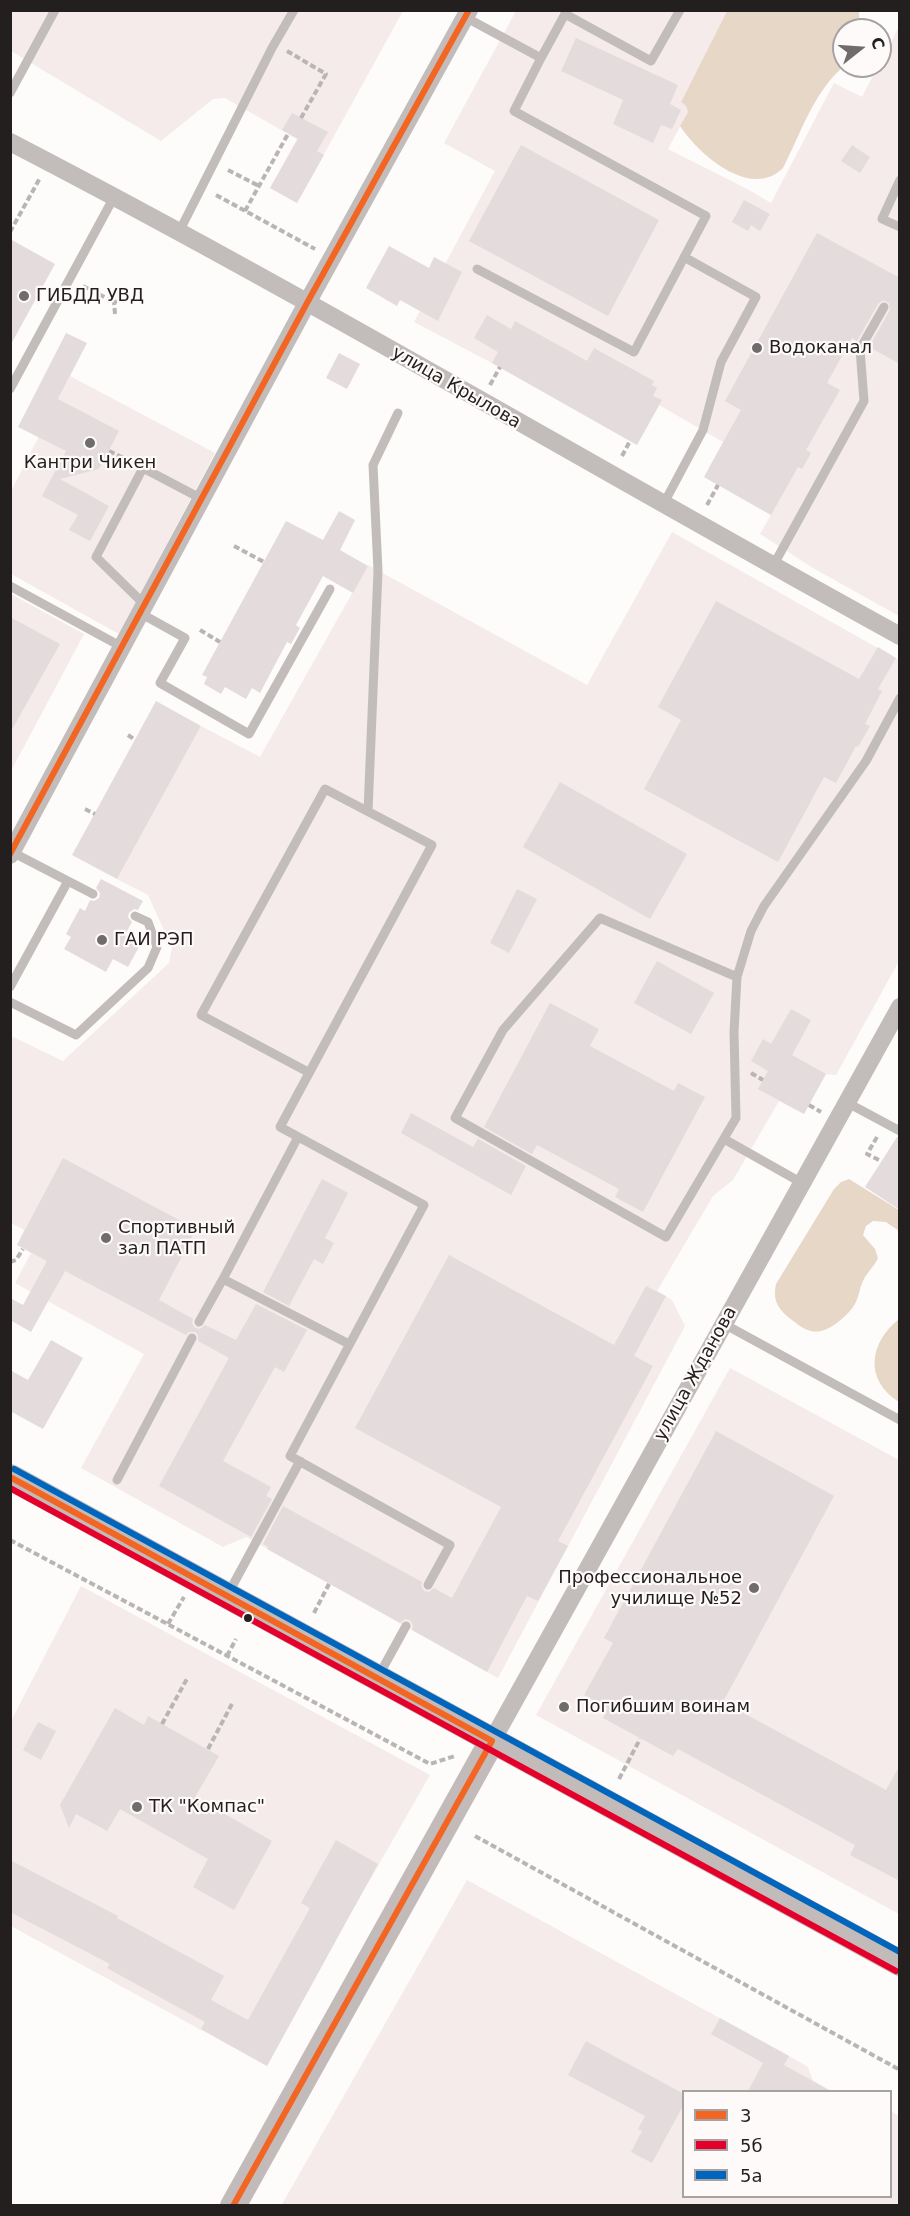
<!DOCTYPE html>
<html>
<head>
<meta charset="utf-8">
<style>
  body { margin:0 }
  #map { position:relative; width:910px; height:2216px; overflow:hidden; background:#fefbfb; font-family:"DejaVu Sans",sans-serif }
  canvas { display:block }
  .frame { position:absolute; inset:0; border:12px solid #231f1e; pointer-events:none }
  .legend { position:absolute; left:682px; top:2090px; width:210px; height:108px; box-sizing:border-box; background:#fffafa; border:2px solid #a7a2a2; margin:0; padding:8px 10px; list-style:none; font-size:18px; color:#231f1e }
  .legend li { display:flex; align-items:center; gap:12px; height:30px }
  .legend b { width:30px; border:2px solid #a7a2a2 }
  .north { position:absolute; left:832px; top:18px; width:60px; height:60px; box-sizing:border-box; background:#fffafa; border:2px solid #a7a2a2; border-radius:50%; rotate:73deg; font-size:16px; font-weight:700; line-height:24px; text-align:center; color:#231f1e }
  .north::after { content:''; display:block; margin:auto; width:21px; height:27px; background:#706c6b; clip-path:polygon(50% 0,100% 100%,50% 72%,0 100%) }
</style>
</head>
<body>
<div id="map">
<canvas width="910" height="2216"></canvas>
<div class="frame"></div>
<ul class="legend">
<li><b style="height:8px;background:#f26522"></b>3</li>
<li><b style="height:8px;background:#e4002b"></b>5б</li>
<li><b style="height:8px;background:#0065bd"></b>5а</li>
</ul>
<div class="north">С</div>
</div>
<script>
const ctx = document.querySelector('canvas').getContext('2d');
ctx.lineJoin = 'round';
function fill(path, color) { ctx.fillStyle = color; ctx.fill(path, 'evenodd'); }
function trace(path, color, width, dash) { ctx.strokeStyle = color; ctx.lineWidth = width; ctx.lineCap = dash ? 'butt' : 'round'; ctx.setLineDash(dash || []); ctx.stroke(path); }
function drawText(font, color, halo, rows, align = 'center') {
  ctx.font = font + ' "DejaVu Sans",sans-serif'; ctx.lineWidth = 4.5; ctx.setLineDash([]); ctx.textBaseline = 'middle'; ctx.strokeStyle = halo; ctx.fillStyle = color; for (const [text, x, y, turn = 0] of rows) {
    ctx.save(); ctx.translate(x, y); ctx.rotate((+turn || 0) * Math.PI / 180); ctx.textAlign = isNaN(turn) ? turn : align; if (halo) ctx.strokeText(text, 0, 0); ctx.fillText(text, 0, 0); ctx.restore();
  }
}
fill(new Path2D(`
  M 10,11 L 403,11 L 297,203 L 270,188 L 297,139 L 225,98 L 213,99 L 161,141 L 11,51 Z
  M 516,11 L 727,11 L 681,102 L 687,106 L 688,112 L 668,149 L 749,190 L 771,203 L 834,83 L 862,97 L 878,66 L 880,66 L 899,26 L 899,616 L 813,568 L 760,534 L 771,515 L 704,477 L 723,442 L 659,405 L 637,445 L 492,363 L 414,322 L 495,171 L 444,143 Z
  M 70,376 L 215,453 L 119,634 L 11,574 L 10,493 Z
  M 672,532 L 899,660 L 899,961 L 836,1075 L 825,1074 L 804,1114 L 779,1101 L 733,1180 L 713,1196 L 657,1291 L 672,1300 L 685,1326 L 498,1678 L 246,1537 L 223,1547 L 81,1468 L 144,1354 L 15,1283 L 31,1253 L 17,1245 L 24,1230 L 11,1223 L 11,1036 L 63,1061 L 169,963 L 172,948 L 148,895 L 117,879 L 201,726 L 260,757 L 368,565 L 587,685 Z
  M 11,594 L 84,634 L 11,771 Z
  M 730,1368 L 899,1460 L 899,1914 L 536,1715 Z
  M 81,1586 L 430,1775 L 343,1927 L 267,2066 L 11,1926 L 10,1723 Z
  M 467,1880 L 789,2056 L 808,2067 L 813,2081 L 831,2091 L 684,2092 L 684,2196 L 890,2196 L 891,2111 L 899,2116 L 899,2205 L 281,2206 Z`), '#f4ebea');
fill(new Path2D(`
  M 727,11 L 859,11 L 860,30 L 844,30 L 844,66 C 813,93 802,131 783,168 C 751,200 699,155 680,126 L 688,112 L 686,106 L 681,102 Z
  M 849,1179 L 899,1210 L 899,1231 L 886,1222 L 873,1221 L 866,1226 L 863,1235 L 875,1249 L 878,1258 C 874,1267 867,1272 863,1281 C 859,1289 859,1299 853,1307 C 845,1318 826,1335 811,1331 C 802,1329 795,1322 788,1317 C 776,1307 773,1298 776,1284 L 834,1189 L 841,1182 Z
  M 899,1319 L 899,1402 C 864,1380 869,1343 899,1319 Z`), '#e7d7c7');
fill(new Path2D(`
  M 576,38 L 678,85 L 670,104 L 681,110 L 672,129 L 661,125 L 653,143 L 613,124 L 623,100 L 561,71 Z
  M 292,113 L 328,132 L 317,151 L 324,155 L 297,203 L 270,188 L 298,139 L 282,130 Z
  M 521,145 L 659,220 L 608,316 L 469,241 Z
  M 852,145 L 870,157 L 860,173 L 841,161 Z
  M 744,200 L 770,214 L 760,231 L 751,225 L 748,231 L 732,222 Z
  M 817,233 L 900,278 L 900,364 L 869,347 L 890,310 L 889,303 L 883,300 L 878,304 L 857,341 L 852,338 L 827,383 L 840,390 L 806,450 L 811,453 L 802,469 L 798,467 L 771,515 L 704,477 L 741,410 L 725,401 Z
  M 10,239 L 55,264 L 10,346 Z
  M 389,246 L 429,268 L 434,257 L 462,272 L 438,321 L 400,300 L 397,306 L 366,288 Z
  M 487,315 L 511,329 L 515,321 L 587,361 L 594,348 L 654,381 L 652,385 L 657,388 L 653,396 L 662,400 L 637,445 L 492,363 L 498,352 L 474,338 Z
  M 66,333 L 87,343 L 58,399 L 119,431 L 99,469 L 60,479 L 109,506 L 90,541 L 69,530 L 78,515 L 42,496 L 66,451 L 18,427 Z
  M 339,353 L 360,364 L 347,389 L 326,378 Z
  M 339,511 L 355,520 L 340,550 L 368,566 L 353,593 L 323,576 L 296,625 L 300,628 L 291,644 L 287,642 L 260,693 L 252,688 L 246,699 L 225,687 L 221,694 L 204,684 L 207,677 L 202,675 L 286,521 L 323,540 Z
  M 716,601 L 859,679 L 878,647 L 896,658 L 878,689 L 882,691 L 865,724 L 870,726 L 858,747 L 856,746 L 836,783 L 824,777 L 778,862 L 644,789 L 681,720 L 658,707 Z
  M 10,617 L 60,644 L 10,733 Z
  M 156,701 L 201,726 L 117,879 L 72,855 Z
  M 560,782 L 687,854 L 650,919 L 523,847 Z
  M 101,879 L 143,901 L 138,910 L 134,909 L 129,913 L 128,917 L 132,922 L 125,935 L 141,943 L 128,967 L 113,959 L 106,972 L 64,949 L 71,937 L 66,934 L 80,908 L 85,911 L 90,900 L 94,901 L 99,898 L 100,893 L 96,888 Z
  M 517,889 L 537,899 L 509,953 L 490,943 Z
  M 657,961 L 714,993 L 691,1034 L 634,1003 Z
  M 550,1003 L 599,1029 L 590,1046 L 674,1091 L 678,1083 L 705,1097 L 643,1212 L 615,1197 L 619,1189 L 537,1145 L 532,1154 L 484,1127 Z
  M 791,1009 L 811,1020 L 792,1055 L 826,1074 L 804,1114 L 758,1089 L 768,1071 L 751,1061 L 763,1039 L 771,1044 Z
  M 411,1113 L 473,1147 L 478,1139 L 526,1166 L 511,1195 L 401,1133 Z
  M 897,1137 L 900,1138 L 900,1210 L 865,1187 Z
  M 63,1158 L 196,1229 L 159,1300 L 193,1319 L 192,1323 L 195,1328 L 200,1329 L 205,1325 L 236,1340 L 256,1304 L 307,1330 L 284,1372 L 275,1367 L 223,1461 L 271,1487 L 266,1496 L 272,1499 L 251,1537 L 159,1486 L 229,1358 L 198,1341 L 198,1335 L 195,1332 L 189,1332 L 186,1335 L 65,1271 L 31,1332 L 10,1320 L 10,1298 L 23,1305 L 47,1261 L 17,1245 Z
  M 322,1179 L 348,1193 L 325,1238 L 334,1243 L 323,1264 L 314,1259 L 289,1306 L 263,1292 Z
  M 449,1255 L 614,1345 L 646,1286 L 666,1296 L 634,1356 L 653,1366 L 558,1541 L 568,1546 L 538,1601 L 527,1596 L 487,1672 L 412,1630 L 413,1625 L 410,1620 L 405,1619 L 400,1623 L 267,1549 L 268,1547 L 263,1544 L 283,1506 L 422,1582 L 421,1586 L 424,1591 L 429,1592 L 434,1588 L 452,1598 L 501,1507 L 355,1428 Z
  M 51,1340 L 83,1358 L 43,1429 L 10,1411 L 10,1370 L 28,1380 Z
  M 716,1431 L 834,1496 L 723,1702 L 886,1790 L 900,1765 L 900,1881 L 850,1855 L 855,1845 L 678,1749 L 673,1756 L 603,1718 L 608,1708 L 584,1695 L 613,1643 L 604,1638 Z
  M 115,1708 L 144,1725 L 148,1716 L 219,1756 L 195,1797 L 272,1841 L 234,1910 L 193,1887 L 208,1859 L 120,1809 L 107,1831 L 76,1814 L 69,1828 L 60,1805 Z
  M 38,1722 L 56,1731 L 41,1760 L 23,1750 Z
  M 336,1840 L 378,1864 L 267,2066 L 201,2029 L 205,2022 L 107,1968 L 110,1964 L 10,1912 L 10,1860 L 118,1916 L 117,1918 L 224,1976 L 211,2000 L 248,2020 L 310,1908 L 301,1903 Z
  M 720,2018 L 789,2056 L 784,2065 L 831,2091 L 748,2091 L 763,2063 L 711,2034 Z
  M 586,2041 L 684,2094 L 684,2104 L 652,2163 L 631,2152 L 642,2131 L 638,2129 L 645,2116 L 568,2075 Z`), '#e4dbdc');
trace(new Path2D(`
  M 287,51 L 326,74 L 301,118
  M 228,170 L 259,186
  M 216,195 L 315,249
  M 245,211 L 288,134
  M 10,232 L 40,178
  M 83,286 L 114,302
  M 115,314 L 114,302 L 123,300
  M 490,385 L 500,367
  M 109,451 L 130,461
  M 622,456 L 630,441
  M 707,505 L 718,485
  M 234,546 L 264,562
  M 200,630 L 220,642
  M 128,735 L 135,740
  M 85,809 L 95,814
  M 751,1073 L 763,1080
  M 809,1105 L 821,1112
  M 877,1137 L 867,1154 L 881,1161
  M 10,1262 L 16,1260 L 23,1249
  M 10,1540 L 430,1764 L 455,1756
  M 314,1613 L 329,1584
  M 168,1624 L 184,1597
  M 227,1656 L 236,1639
  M 162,1724 L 188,1677
  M 208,1749 L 233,1702
  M 619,1779 L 640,1739
  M 475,1836 L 900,2070`), '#b9b5b4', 4, [6, 3]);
trace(new Path2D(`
  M 465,17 L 541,58 L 514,111 L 706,216 L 634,352 L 477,269
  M 541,58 L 565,14 L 651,61 L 680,10
  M 10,93 L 55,10
  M 900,180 L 882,219 L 900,227
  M 179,232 L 272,48 L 294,10
  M 10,389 L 114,197
  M 663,505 L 703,430 L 721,362 L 756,297 L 684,257
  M 773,566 L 864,401 L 860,349 L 884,307
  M 10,586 L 122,647
  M 145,605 L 96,557 L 143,468 L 202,499
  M 140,613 L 185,638 L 160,683 L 249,734 L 330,589
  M 368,811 L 378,571 L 373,465 L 398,413
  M 12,852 L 93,894
  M 737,977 L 600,918 L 503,1030 L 455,1118 L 666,1237 L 736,1118 L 734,1032 L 737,977 L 751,931 L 764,906 L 866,761 L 900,698
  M 10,987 L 68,881
  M 10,1002 L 76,1035 L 148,968 L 157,947 L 148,922 L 135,916
  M 308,1072 L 201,1015 L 325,789 L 432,845 L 280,1127 L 424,1205 L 290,1456 L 450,1545 L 428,1585
  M 846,1102 L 900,1131
  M 724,1139 L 802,1183
  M 223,1279 L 298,1137
  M 199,1322 L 223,1279 L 349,1344
  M 724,1324 L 900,1420
  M 117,1480 L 192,1338
  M 228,1594 L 300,1461
  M 378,1677 L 406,1626`), '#c2bdba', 9);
trace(new Path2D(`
  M 10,142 C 311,298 603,473 900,636
  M 10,855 L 307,303 L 469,10
  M 492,1741 L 900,1007`), '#c2bdba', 18);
trace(new Path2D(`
  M 10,1477 L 900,1963
  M 233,2206 L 492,1741`), '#c2bbba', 26);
trace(new Path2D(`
  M 10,854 L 307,303 L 469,10
  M 10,1477 L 492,1741
  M 233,2206 L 492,1741`), '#f26522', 6);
trace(new Path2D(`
  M 10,1488 L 896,1971`), '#e4002b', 6);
trace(new Path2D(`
  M 14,1469 L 900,1952`), '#0065bd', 6);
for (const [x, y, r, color] of [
  [24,296,6,"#706c6b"],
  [757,348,6,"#706c6b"],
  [90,443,6,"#706c6b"],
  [102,940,6,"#706c6b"],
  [106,1238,6,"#706c6b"],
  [754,1588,6,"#706c6b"],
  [248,1618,5,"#231f1e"],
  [564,1707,6,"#706c6b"],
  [137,1807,6,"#706c6b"]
]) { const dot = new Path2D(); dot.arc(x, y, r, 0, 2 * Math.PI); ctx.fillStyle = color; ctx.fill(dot); trace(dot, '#fffafa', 2); }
drawText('18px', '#231f1e', '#fffafa', [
  ["ГИБДД УВД",36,296],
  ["Водоканал",769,348],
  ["Кантри Чикен",90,463,"center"],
  ["ГАИ РЭП",114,940],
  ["Спортивный",118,1228],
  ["зал ПАТП",118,1249],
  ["Профессиональное",742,1578,"right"],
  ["училище №52",742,1599,"right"],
  ["Погибшим воинам",576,1707],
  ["ТК \"Компас\"",149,1807]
], 'left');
drawText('18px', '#231f1e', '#fffafa', [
  ["улица Крылова",456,388,30],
  ["улица Жданова",696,1374,-61]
]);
</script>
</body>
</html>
